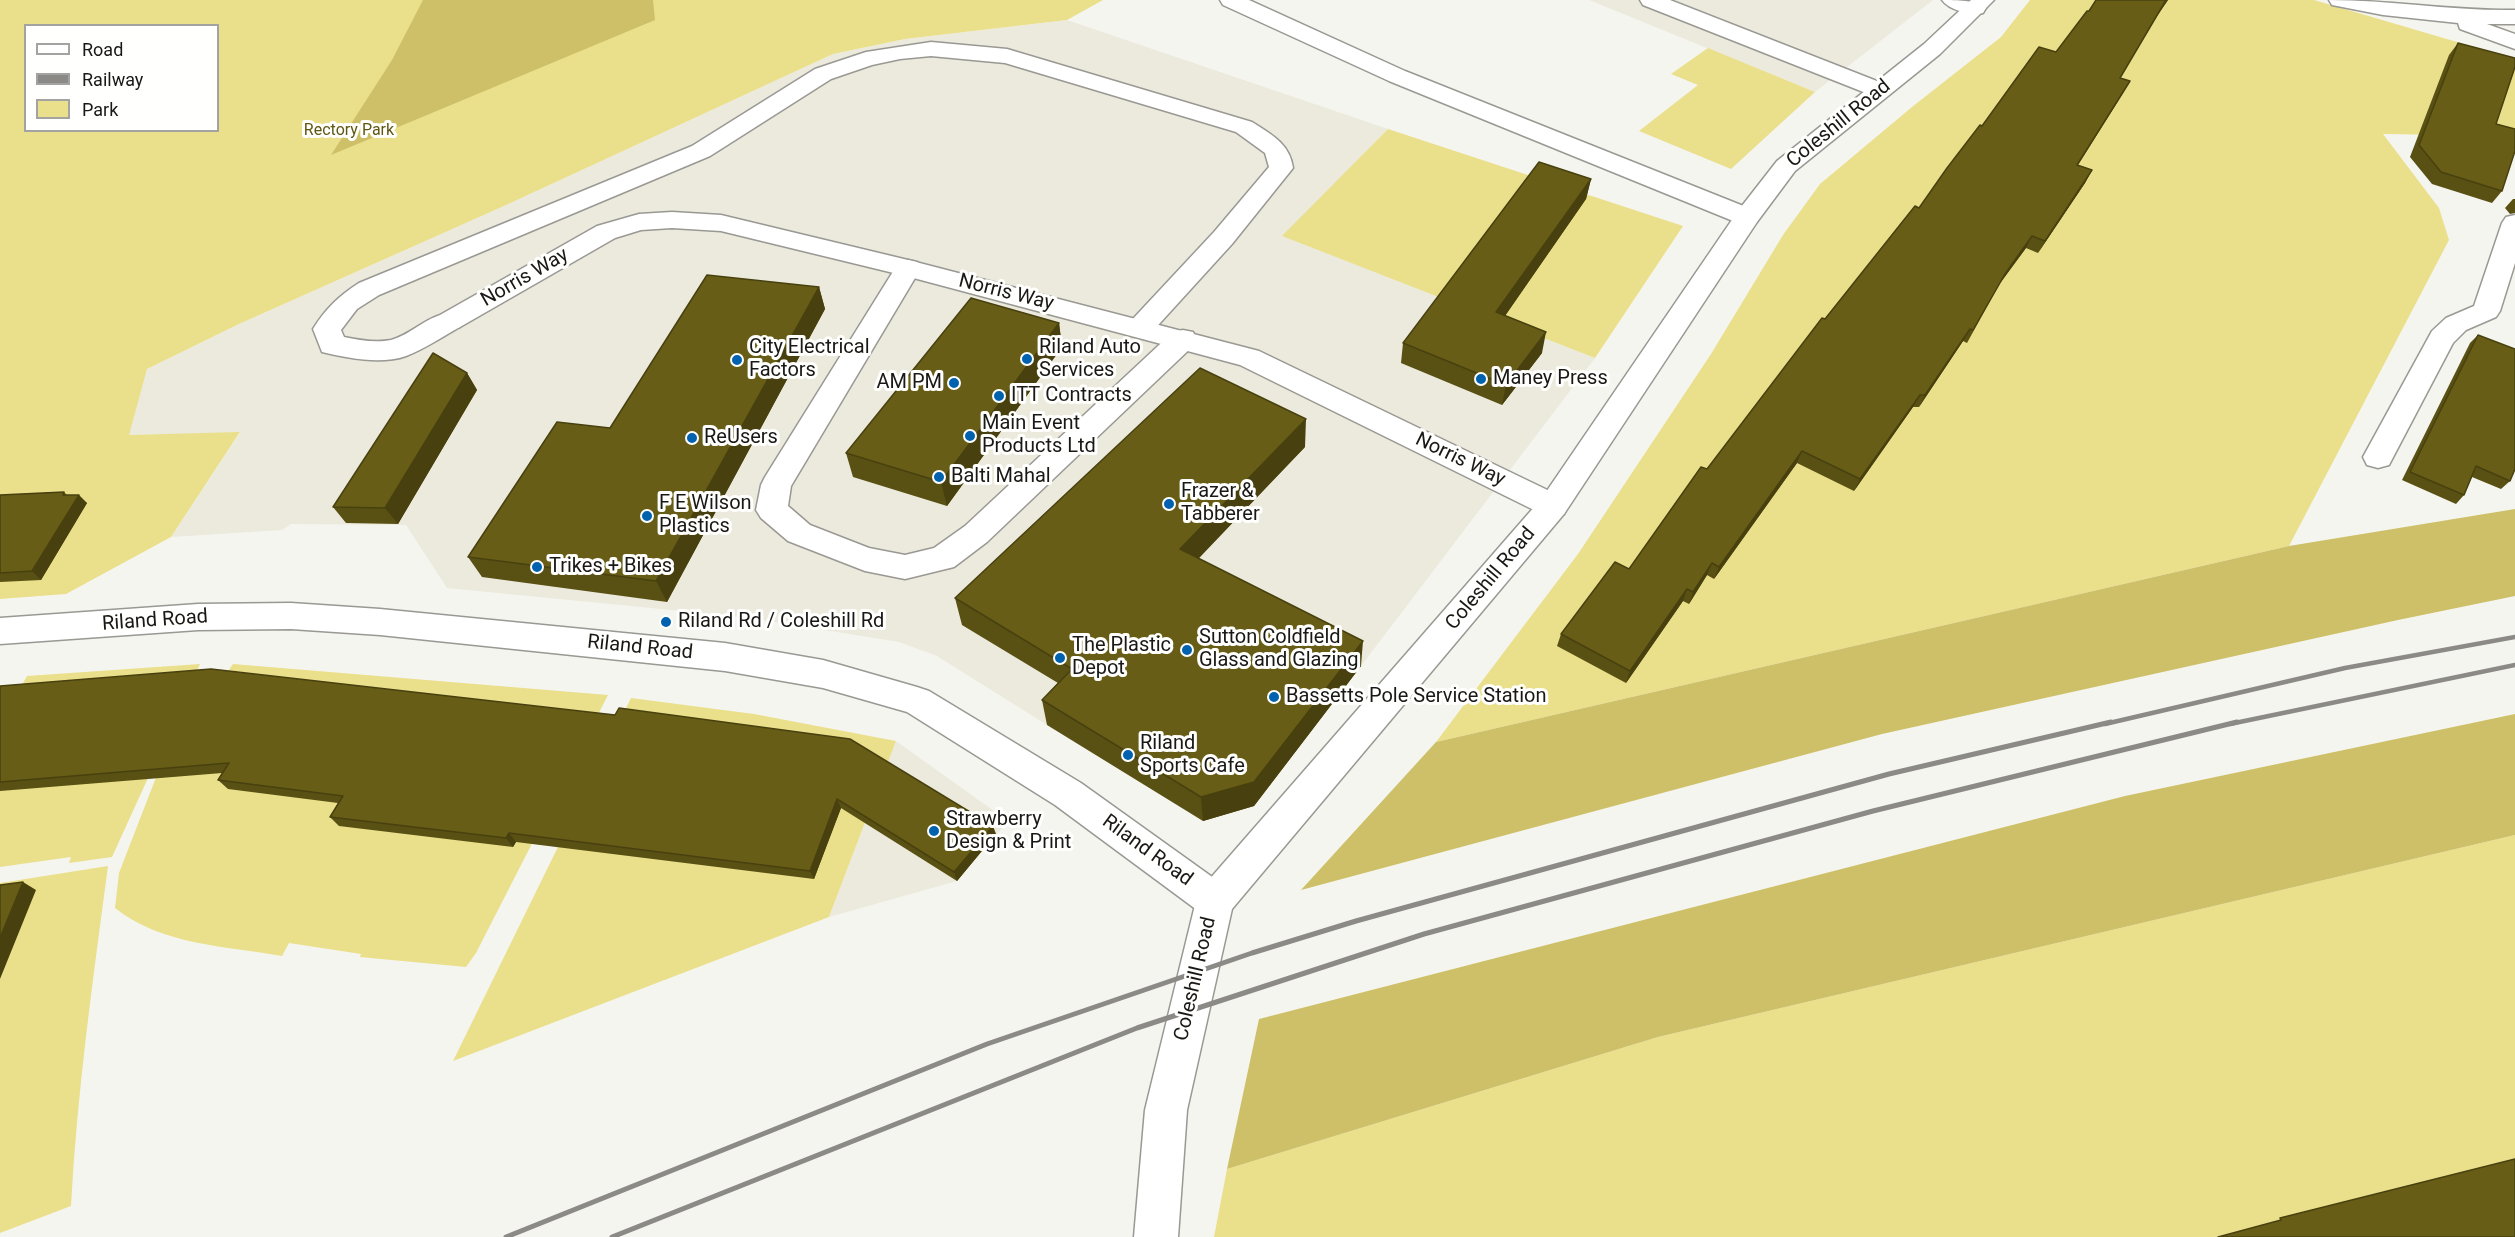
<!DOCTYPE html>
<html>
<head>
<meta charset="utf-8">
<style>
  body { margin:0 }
  #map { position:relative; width:2515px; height:1237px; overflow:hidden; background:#f5f5ef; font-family:Roboto,sans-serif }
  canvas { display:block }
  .legend { position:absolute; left:24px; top:24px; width:195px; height:108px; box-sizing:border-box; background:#fffffe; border:2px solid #a3a3a1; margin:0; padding:8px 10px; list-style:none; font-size:18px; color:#191816 }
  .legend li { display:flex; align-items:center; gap:12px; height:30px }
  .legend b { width:30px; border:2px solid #a3a3a1 }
</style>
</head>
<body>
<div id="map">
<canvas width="2515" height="1237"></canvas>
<ul class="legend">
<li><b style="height:8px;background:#fff"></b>Road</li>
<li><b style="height:8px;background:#8b8a86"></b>Railway</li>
<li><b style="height:16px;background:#eadf8b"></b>Park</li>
</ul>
</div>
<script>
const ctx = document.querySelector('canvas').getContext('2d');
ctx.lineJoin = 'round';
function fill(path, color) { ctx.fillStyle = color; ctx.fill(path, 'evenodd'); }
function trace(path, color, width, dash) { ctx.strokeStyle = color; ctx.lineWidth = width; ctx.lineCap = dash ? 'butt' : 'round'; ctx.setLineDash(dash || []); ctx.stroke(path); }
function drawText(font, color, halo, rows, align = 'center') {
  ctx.font = font + ' Roboto,sans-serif'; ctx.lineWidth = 6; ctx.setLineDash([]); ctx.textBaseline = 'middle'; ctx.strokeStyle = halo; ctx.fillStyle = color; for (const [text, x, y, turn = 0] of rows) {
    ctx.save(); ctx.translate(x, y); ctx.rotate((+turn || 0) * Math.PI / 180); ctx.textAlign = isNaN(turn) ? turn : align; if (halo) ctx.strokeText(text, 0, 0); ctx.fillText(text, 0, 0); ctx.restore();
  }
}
fill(new Path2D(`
  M 1589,0 L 1933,0 L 1815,92 Z
  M 1067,20 L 1388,129 L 1283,236 L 1595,358 L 1361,666 L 1047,725 L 937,656 L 899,642 L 743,617 L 447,588 L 406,525 L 291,524 L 282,530 L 171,537 L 240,433 L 128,435 L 147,369 L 239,324 L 504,206 L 833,54 L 905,39 Z
  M 896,741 L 1008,821 L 957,881 L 829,917 Z`), '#eceadd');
fill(new Path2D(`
  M 0,0 L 1103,0 L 1067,20 L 905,39 L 833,54 L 504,206 L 239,324 L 147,369 L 129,435 L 240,432 L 171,537 L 66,594 L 0,599 ZM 26,26 L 218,26 L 218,130 L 26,130 Z
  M 2030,0 L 2314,0 L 2515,59 L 2515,136 L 2383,134 L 2439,208 L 2449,240 L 2289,546 L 1436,742 L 1578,554 L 1711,354 L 1783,235 L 1820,184 L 1912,107 L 2001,37 Z
  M 1708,48 L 1815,92 L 1731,169 L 1639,131 L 1698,85 L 1671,74 Z
  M 1388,129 L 1683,226 L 1595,358 L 1282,236 Z
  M 200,664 L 112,857 L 69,863 L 71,857 L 0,867 L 0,724 L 27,676 Z
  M 233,664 L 608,695 L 476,953 L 466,967 L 360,957 L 361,954 L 289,943 L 282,956 C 226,946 161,945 115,908 L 119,873 L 155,780 Z
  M 631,698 L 754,714 L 896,741 L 829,917 L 453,1061 Z
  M 2515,835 L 2515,1237 L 1214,1237 L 1227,1169 L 1658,1037 Z
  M 108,866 C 93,979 77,1092 71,1206 L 0,1233 L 0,883 Z`), '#eadf8b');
fill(new Path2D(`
  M 423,0 L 653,0 L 655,20 L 331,155 L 392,60 Z
  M 2515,509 L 2515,596 L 2398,620 L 1882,734 L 1301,890 L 1436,742 L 2289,546 Z
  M 2515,714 L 2515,835 L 1658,1037 L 1227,1169 L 1259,1019 L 2125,796 Z`), '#cdc068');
const lane = new Path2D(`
  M 1220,0 L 1249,0 L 1405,71 L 1756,211 L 1760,217 L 1756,223 L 1747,225 L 1738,223 L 1389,81 L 1223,5 Z
  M 1640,0 L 1670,0 L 1887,85 L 1891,90 L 1887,95 L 1879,97 L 1871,95 L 1643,5 Z
  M 1942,0 C 1956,0 1977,0 1986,8 L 1983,13 C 1971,16 1949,10 1942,0 Z
  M 2329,0 C 2391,0 2453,11 2515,10 L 2515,24 L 2487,24 L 2515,34 L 2515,49 L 2460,29 L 2458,23 L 2383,15 L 2332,5 Z
  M 931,42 L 1007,49 L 1252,122 C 1271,134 1290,144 1293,168 L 1232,244 L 1150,334 L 1140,337 L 1130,334 L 1126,328 L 1130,322 L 1214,232 L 1269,167 L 1265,153 L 1236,132 L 1005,63 L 931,56 L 900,59 L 872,65 L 831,79 L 710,156 L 379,295 L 357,309 L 341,330 L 344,337 C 358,340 376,343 391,340 C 415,334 434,307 460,315 L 464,321 L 460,327 C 442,337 424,349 406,356 C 381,365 347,358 322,352 L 313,329 C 326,308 339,296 359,283 L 692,146 L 815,69 L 866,52 Z
  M 2515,215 L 2515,263 L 2500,311 L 2496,317 L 2466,330 L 2453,343 L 2389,465 L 2378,468 L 2367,465 L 2363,457 L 2432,331 L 2446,318 L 2474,306 L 2502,223 L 2506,217 Z
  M 908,260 L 917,262 L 921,268 L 791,486 L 788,506 L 810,525 L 869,548 L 905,555 L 934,548 L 965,526 L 1173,332 L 1183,330 L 1193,332 L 1197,339 L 1193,346 L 987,542 L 954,567 L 905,579 L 865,571 L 788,541 L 761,518 L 756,510 L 761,485 L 765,477 L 899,262 Z`);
const street = new Path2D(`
  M 672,212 L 721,215 L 908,260 L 1259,351 L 1564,498 L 1568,506 L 1564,514 L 1553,517 L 1542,514 L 1240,365 L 906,276 L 721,231 L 672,228 L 641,230 L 615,238 L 460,327 L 450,330 L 440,327 L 436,321 L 440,315 L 597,226 L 639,214 Z
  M 291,603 L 380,609 L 725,643 L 823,660 L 917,687 L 929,691 L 1081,783 L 1229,889 L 1234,901 L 1229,913 L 1215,918 L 1201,913 L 1055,805 L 907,712 L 823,688 L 725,671 L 380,635 L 291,629 L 198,630 L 0,644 L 0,618 L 198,604 Z`);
const secondary = new Path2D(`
  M 1971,0 L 1994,0 L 1940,54 L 1795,171 L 1757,222 L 1564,514 L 1232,909 L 1187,1110 L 1178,1237 L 1134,1237 L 1145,1110 L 1196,901 L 1201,889 L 1542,498 L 1738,211 L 1777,161 L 1924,44 Z`);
trace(lane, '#999893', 3);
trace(street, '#999893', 3);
trace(secondary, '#999893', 3);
fill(lane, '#fff');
fill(street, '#fff');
fill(secondary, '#fff');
trace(new Path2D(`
  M 2105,724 L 2345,668 L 2515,637
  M 2230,724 L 2515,665`), '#8b8a86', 4.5);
trace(new Path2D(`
  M 506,1237 L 987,1044 L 1252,953 L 1356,921 L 1889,774 L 2111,722
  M 612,1237 L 1137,1028 L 1424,934 L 1873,811 L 2237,722`), '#8b8a86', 5);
fill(new Path2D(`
  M 2096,0 L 2168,0 L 2157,16 L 2120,78 L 2130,81 L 2123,93 L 2078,165 L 2092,170 L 2085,183 L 2038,253 L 2026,248 L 1998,286 L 1967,343 L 1963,341 L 1919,407 L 1913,407 L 1854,491 L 1797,463 L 1714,579 L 1707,575 L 1689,604 L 1683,601 L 1626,683 L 1557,646 L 1561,634 L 1629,569 L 1825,319 L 1919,208 L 1982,126 L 2056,52 L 2089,11 Z
  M 2458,43 L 2496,124 L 2502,191 L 2492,203 L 2432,184 L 2410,157 L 2449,55 Z
  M 1591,179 L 1586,199 L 1505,316 L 1542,353 L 1502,405 L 1401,363 L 1403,343 Z
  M 2513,199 L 2515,199 L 2515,213 L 2510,214 L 2505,208 Z
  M 819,287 L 825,309 L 667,602 L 482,577 L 468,557 L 610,428 Z
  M 1059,323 L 1062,347 L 947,506 L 853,477 L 846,453 Z
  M 2478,335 L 2510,481 L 2501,489 L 2472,477 L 2464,495 L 2456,504 L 2402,480 L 2470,343 Z
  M 467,373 L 477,390 L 398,524 L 346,523 L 333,507 Z
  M 1305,447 L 1198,558 L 1361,666 L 1254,806 L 1203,821 L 1047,725 L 1042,700 L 1058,683 L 962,625 L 955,598 Z
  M 64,492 L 67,495 L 87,503 L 41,580 L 0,582 L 0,495 Z
  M 0,686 L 615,715 L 996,834 L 957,881 L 841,808 L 814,879 L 516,842 L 513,847 L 339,826 L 330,817 L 338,803 L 228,789 L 218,780 L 222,773 L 0,791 Z`), '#595013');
fill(new Path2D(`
  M 2166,0 L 2168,0 L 2157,16 L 2113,90 Z
  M 2130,81 L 2123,93 L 2070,177 L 2077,165 Z
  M 2092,170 L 2085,183 L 2038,253 L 2045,241 Z
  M 1591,179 L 1586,199 L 1493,333 L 1496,312 Z
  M 2032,236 L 2026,248 L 1998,286 L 1967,343 L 2005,274 Z
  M 819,287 L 825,309 L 667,602 L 656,581 Z
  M 1059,323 L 1062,347 L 947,506 L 941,482 Z
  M 1970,329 L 1963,341 L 1919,407 L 1925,395 Z
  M 1546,332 L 1542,353 L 1502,405 L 1506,385 Z
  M 467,373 L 477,390 L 398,524 L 385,508 Z
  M 1920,395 L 1913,407 L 1854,491 L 1860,479 Z
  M 1306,419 L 1305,447 L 1182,576 L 1180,549 Z
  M 1802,451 L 1797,463 L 1714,579 L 1719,567 Z
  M 79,495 L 87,503 L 41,580 L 32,571 Z
  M 1712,563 L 1707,575 L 1689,604 L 1693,592 Z
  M 1687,589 L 1683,601 L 1626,683 L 1630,671 Z
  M 1363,641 L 1361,666 L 1254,806 L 1203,821 L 1201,797 Z
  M 837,799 L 841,808 L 814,879 L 810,871 Z
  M 993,826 L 996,834 L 957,881 L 954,872 Z
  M 509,833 L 516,842 L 513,847 L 506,838 Z
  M 23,882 L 36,890 L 0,979 L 0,938 Z`), '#48410f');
const building = new Path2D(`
  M 2096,0 L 2166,0 L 2120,78 L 2130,81 L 2077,165 L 2092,170 L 2045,241 L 2032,236 L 2005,274 L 1973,330 L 1970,329 L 1925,395 L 1920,395 L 1860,479 L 1802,451 L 1719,567 L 1712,563 L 1693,592 L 1687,589 L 1630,671 L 1561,634 L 1615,562 L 1629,569 L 1701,467 L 1707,469 L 1822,318 L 1825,319 L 1915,206 L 1919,208 L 1947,168 L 1980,125 L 1982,126 L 2039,47 L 2056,52 L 2087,11 L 2089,11 Z
  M 2458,43 L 2515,58 L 2515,67 L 2496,124 L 2515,129 L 2515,151 L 2502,191 L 2441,172 L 2419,145 Z
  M 1539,162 L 1591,179 L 1496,312 L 1546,332 L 1506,385 L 1403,343 Z
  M 707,275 L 819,287 L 656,581 L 468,557 L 557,422 L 610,428 Z
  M 971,298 L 1059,323 L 941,482 L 846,453 Z
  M 2478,335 L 2515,349 L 2515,469 L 2510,481 L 2476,466 L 2464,495 L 2410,472 Z
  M 433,353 L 467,373 L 385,508 L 333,507 Z
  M 1200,368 L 1306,419 L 1180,549 L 1363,641 L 1254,782 L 1201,797 L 1042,700 L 1072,669 L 955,598 Z
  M 64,492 L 63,495 L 79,495 L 32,571 L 0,573 L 0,495 Z
  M 211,669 L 615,715 L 619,708 L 850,739 L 993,826 L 954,872 L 837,799 L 810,871 L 509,833 L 506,838 L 330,817 L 343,796 L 218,780 L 229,763 L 0,782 L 0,686 Z
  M 23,882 L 0,938 L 0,885 Z
  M 2515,1159 L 2515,1237 L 2218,1237 L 2281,1220 L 2280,1218 Z`);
fill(building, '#675d16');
trace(building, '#48410f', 1.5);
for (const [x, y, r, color] of [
  [1027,359,6,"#0062ae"],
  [737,360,6,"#0062ae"],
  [1481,379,6,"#0062ae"],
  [954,383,6,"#0062ae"],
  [999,396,6,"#0062ae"],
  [970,436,6,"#0062ae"],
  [692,438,6,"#0062ae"],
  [939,477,6,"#0062ae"],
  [1169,504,6,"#0062ae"],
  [647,516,6,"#0062ae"],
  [537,567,6,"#0062ae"],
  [666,622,6,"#0062ae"],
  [1187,650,6,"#0062ae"],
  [1060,658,6,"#0062ae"],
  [1274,697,6,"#0062ae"],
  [1128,755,6,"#0062ae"],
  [934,831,6,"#0062ae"]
]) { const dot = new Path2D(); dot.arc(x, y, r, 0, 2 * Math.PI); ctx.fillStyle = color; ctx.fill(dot); trace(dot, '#fffffe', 2); }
drawText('16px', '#605714', '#fffffe', [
  ["Rectory Park",349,131]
]);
drawText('20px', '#191816', '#fffffe', [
  ["Coleshill Road",1839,124,-39],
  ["Norris Way",525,278,-30],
  ["Norris Way",1006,293,14],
  ["Norris Way",1460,460,26],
  ["Coleshill Road",1491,579,-50],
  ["Riland Road",155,621,-4],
  ["Riland Road",640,648,6],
  ["Riland Road",1147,851,36],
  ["Coleshill Road",1196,979,-77]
]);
drawText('20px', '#191816', '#fffffe', [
  ["City Electrical",749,348],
  ["Factors",749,371],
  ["Riland Auto",1039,348],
  ["Services",1039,371],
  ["Maney Press",1493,379],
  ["AM PM",942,383,"right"],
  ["ITT Contracts",1011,396],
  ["Main Event",982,424],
  ["Products Ltd",982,447],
  ["ReUsers",704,438],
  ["Balti Mahal",951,477],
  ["Frazer &",1181,492],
  ["Tabberer",1181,515],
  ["F E Wilson",659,504],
  ["Plastics",659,527],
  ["Trikes + Bikes",549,567],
  ["Riland Rd / Coleshill Rd",678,622],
  ["Sutton Coldfield",1199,638],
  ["Glass and Glazing",1199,661],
  ["The Plastic",1072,646],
  ["Depot",1072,669],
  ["Bassetts Pole Service Station",1286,697],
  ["Riland",1140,744],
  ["Sports Cafe",1140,767],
  ["Strawberry",946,820],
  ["Design & Print",946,843]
], 'left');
</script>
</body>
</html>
